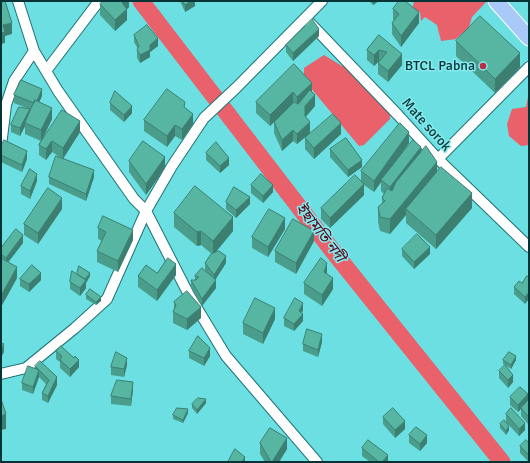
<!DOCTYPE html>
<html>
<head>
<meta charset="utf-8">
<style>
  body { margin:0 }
  #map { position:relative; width:530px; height:463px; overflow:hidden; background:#85eaed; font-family:Signika,sans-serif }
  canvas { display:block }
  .frame { position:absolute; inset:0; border:2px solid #053436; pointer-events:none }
</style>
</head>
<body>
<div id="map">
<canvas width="530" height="463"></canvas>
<div class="frame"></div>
</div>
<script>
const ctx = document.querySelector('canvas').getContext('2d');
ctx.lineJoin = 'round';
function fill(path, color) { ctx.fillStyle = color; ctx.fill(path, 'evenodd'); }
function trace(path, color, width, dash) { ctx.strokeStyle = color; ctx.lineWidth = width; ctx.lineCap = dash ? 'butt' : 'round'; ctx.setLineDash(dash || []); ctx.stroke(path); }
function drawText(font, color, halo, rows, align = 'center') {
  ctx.font = font + ' Signika,"Noto Sans Bengali",sans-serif'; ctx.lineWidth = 3; ctx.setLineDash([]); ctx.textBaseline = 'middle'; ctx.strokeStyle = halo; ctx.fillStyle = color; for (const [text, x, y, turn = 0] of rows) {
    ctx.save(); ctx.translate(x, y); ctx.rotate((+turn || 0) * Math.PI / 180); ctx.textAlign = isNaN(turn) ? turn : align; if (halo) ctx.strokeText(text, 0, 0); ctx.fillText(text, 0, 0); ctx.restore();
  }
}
fill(new Path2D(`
  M 1,1 L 529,1 L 529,462 L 1,462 Z`), '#6cdfe2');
fill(new Path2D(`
  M 414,1 L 485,1 L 486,2 L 472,17 L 469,27 L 456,39 L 441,41 L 437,25 L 425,17 L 421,21 L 420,12 L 412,11 Z
  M 324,55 L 342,66 L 345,65 L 390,112 L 390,119 L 364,145 L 359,146 L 310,87 L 308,78 L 304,75 L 304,68 Z
  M 529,92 L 529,145 L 521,146 L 509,136 L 507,124 L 512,109 L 526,107 Z`), '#e8616b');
trace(new Path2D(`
  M 141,1 L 332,250 L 502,462`), '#e8616b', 17);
const minor = new Path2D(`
  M 18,1 L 34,51 L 58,91 L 134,199 L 146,211 L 189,295 L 226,356 L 317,462
  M 310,23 L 398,115 L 438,159 L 529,247
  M 46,71 L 99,1
  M 1,146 L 6,105 L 14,81 L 34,51
  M 438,159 L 529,67
  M 1,374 L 26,368 L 75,328 L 107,299 L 146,211 L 172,166 L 204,118 L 236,88 L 322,1`);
const highway = new Path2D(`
  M 496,1 L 529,38`);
trace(minor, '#207275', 12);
trace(highway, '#fff', 17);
trace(minor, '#fff', 10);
trace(highway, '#a9c9f8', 15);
fill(new Path2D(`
  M 129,1 L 129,7 L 127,9 L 127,20 L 115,31 L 100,15 L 100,4 Z
  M 180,1 L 195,1 L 195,6 L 185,12 Z
  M 369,1 L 379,1 L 373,5 Z
  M 393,9 L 419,23 L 401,47 L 392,34 L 392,23 L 394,21 L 393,20 Z
  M 134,35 L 158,46 L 150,52 L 150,57 L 140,63 L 137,58 L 137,50 L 138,49 L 134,42 Z
  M 379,35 L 402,65 L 388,82 L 378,74 L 378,63 L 380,61 L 379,61 L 374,66 L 367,60 L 367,50 Z
  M 319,36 L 293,61 L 286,52 L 286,45 Z
  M 456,41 L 520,67 L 495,93 L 456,56 Z
  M 294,64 L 312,92 L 315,106 L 306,117 L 310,133 L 297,144 L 293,141 L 282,151 L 274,133 L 274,122 L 293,103 L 270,126 L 256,113 L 256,102 Z
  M 14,95 L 42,96 L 39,102 L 52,119 L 42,141 L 80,132 L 63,158 L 94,177 L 86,201 L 49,184 L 49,177 L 60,157 L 52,152 L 46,160 L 39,155 L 39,145 L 41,141 L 25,134 L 25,126 L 20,136 L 11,132 L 11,125 L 29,109 L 14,103 Z
  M 110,103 L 132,113 L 124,122 L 110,110 Z
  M 185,108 L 193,124 L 182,140 L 175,136 L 167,147 L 144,131 L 144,120 Z
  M 341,134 L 314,159 L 305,149 L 305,138 Z
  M 409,143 L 388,172 L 421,151 L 437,172 L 472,208 L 436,249 L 406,223 L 406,215 L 390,234 L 380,231 L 378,222 L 378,207 L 382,204 L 382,198 L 384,194 L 381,191 L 381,181 L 374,192 L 364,185 L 364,195 L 330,228 L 321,219 L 321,208 L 361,181 L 361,171 Z
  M 1,147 L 27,159 L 22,172 L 1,162 Z
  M 330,149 L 362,167 L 348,177 L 330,157 Z
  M 206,153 L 229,165 L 220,173 L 206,160 Z
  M 129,161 L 165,168 L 146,195 L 129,172 Z
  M 37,181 L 30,199 L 21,194 L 21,186 Z
  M 251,185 L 273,192 L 263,203 L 251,193 Z
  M 226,202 L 250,204 L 236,218 L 226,209 Z
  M 62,209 L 38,244 L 24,235 L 24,224 Z
  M 174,213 L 233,231 L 216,252 L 226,263 L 215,279 L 216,288 L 202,306 L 191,287 L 191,280 L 195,280 L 195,276 L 206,272 L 205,270 L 205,263 L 212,254 L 201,245 L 197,246 L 174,227 Z
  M 98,228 L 133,240 L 118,272 L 97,262 L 97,251 L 102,241 L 98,239 Z
  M 285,229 L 268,257 L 252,248 L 252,237 Z
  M 314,241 L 296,274 L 275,262 L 275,251 Z
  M 23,243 L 8,262 L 17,278 L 1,307 L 1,248 Z
  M 402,249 L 430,254 L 414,269 L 402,256 Z
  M 157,273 L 176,275 L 157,301 L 138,287 L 138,276 Z
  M 327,274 L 333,289 L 322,306 L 304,294 L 304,283 Z
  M 77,275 L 90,276 L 86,283 L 86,288 L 80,296 L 70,289 L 70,282 Z
  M 527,276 L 525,304 L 514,294 L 514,287 L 522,283 Z
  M 20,279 L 41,280 L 29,292 L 20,286 Z
  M 86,295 L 101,301 L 96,305 L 86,299 Z
  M 174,302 L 201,318 L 187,330 L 173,323 L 173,312 L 174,309 Z
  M 303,310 L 302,313 L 303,321 L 294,331 L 284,326 L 284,318 Z
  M 275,319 L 263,344 L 243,334 L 243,323 Z
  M 322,342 L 318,357 L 303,351 L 303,344 Z
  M 56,351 L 79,367 L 70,377 L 60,368 L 60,362 L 56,359 Z
  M 189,351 L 210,356 L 204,366 L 189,358 Z
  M 503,360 L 516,360 L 511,369 L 503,364 Z
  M 127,365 L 124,377 L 111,375 L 111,367 Z
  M 35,366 L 57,385 L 48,403 L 42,400 L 42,393 L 46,384 L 39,377 L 33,394 L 22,390 L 22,383 L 35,369 Z
  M 499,371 L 513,382 L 508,388 L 499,378 Z
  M 133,389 L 131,406 L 111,404 L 111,396 Z
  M 510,397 L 528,400 L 528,424 L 521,416 L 521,409 L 518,412 L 510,405 Z
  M 206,403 L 197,414 L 192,408 L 192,404 Z
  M 188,413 L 183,423 L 173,419 L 173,415 Z
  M 506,414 L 525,430 L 519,436 L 506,422 Z
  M 383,417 L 405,429 L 395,438 L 383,424 Z
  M 500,424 L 509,430 L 506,435 L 500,428 Z
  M 529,428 L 529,438 L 528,437 L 528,430 Z
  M 409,435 L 427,443 L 420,451 L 409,443 Z
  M 260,443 L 287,449 L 279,462 L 265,462 L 260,454 Z
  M 529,443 L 529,462 L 520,453 L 520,446 Z
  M 362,448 L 388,462 L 370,462 L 362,456 Z`), '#4a9d8b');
fill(new Path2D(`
  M 124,1 L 129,1 L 129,7 L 122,14 L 122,3 Z
  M 191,1 L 195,1 L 195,6 L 185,12 L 185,5 Z
  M 373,1 L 379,1 L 373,5 Z
  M 127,9 L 127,20 L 115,31 L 115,20 Z
  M 419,12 L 419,23 L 401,47 L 401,36 Z
  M 12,23 L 12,34 L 5,36 L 5,43 L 1,44 L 1,33 L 3,25 Z
  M 319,29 L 319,36 L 293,61 L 293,53 Z
  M 158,38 L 158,46 L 150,52 L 150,45 Z
  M 150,50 L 150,57 L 140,63 L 140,55 Z
  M 379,50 L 379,61 L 374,66 L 374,55 Z
  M 520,53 L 520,67 L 495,93 L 495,79 Z
  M 402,54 L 402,65 L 388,82 L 388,71 Z
  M 312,83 L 312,93 L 297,108 L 297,97 Z
  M 42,89 L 42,96 L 35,111 L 35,104 Z
  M 293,92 L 293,103 L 270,126 L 270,115 Z
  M 315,95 L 315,106 L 305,117 L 305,106 Z
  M 132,106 L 132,113 L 124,122 L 124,115 Z
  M 52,108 L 52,119 L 41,141 L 41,130 Z
  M 30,109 L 30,116 L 25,123 L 25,126 L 20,136 L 20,128 Z
  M 193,114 L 193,124 L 182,140 L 182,129 Z
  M 80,121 L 80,132 L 63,159 L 63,148 Z
  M 310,122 L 310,133 L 297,144 L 297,134 Z
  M 341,123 L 341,134 L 314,159 L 314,148 Z
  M 175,125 L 175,136 L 167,147 L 167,136 Z
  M 293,130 L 293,141 L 282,151 L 282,140 Z
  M 409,132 L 409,143 L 374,192 L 374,181 Z
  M 52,141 L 52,152 L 46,160 L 46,149 Z
  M 421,147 L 421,158 L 390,198 L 390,187 Z
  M 27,151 L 27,159 L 22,172 L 22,165 Z
  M 165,157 L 165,168 L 146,195 L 146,184 Z
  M 229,158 L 229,165 L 220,173 L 220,166 Z
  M 362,160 L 362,167 L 348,177 L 348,170 Z
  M 437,162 L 437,176 L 406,209 L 406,215 L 390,234 L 390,219 Z
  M 94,170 L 94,177 L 86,201 L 86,194 Z
  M 37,174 L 37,181 L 30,199 L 30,191 Z
  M 364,184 L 364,195 L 330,228 L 330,218 Z
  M 273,185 L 273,192 L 263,203 L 263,196 Z
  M 472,193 L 472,208 L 436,249 L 436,235 Z
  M 250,197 L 250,204 L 236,218 L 236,210 Z
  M 62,198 L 62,209 L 38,244 L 38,233 Z
  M 233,217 L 233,231 L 213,255 L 213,241 Z
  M 285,218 L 285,229 L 268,257 L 268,247 Z
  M 133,230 L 133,240 L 118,272 L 118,261 Z
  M 201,231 L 201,245 L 197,246 L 197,232 Z
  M 314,231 L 314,241 L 296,274 L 296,263 Z
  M 23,235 L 23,243 L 6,265 L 6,258 Z
  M 430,247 L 430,254 L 414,269 L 414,262 Z
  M 226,256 L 226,263 L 214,282 L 214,275 Z
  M 327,263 L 327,274 L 324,283 L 324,272 Z
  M 176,264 L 176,275 L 157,301 L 157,290 Z
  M 17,267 L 17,278 L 1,307 L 1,296 Z
  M 41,273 L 41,280 L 29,292 L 29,284 Z
  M 90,273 L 90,276 L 86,283 L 86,288 L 80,296 L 80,288 Z
  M 333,278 L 333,289 L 322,306 L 322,295 Z
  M 216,280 L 216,288 L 202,306 L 202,299 Z
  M 529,292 L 529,299 L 525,304 L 525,297 Z
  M 101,297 L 101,301 L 96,305 L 96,302 Z
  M 303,303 L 303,310 L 299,319 L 299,311 Z
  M 201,307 L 201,318 L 187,330 L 187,319 Z
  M 275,308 L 275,319 L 263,344 L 263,333 Z
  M 303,314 L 303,321 L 294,331 L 294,324 Z
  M 322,334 L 322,342 L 318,357 L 318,350 Z
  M 4,344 L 4,352 L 1,358 L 1,350 Z
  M 210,348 L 210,356 L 204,366 L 204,358 Z
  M 516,356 L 516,360 L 511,369 L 511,365 Z
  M 127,358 L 127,365 L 124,377 L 124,369 Z
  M 79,360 L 79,367 L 70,377 L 70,369 Z
  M 39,370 L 39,377 L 33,394 L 33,387 Z
  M 513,375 L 513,382 L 508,388 L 508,380 Z
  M 57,377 L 57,385 L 48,403 L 48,396 Z
  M 133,382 L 133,389 L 131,406 L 131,399 Z
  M 528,394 L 528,401 L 518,412 L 518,405 Z
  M 206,399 L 206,403 L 197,414 L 197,410 Z
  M 188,409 L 188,413 L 183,423 L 183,420 Z
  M 6,414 L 6,429 L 1,430 L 1,416 Z
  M 529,415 L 529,422 L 528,424 L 528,416 Z
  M 405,421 L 405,429 L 395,438 L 395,430 Z
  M 525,423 L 525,430 L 519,436 L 519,429 Z
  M 509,426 L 509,430 L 506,435 L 506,431 Z
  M 427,435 L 427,443 L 420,451 L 420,444 Z
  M 287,438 L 287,449 L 279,462 L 272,462 Z
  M 388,455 L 388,462 L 382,462 Z
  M 245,457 L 245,462 L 242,462 Z`), '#3c7f71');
const building = new Path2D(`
  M 1,1 L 5,1 L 12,23 L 3,25 L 5,32 L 1,33 Z
  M 104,1 L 124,1 L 122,3 L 127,9 L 115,20 L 100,4 Z
  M 183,1 L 191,1 L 185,5 Z
  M 399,1 L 405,1 L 419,12 L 401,36 L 392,23 L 399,14 L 393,9 Z
  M 480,16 L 520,53 L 495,79 L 456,41 Z
  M 312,19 L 319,29 L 293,53 L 286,45 Z
  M 147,25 L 158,38 L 150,45 L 150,50 L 140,55 L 137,50 L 139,46 L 134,35 Z
  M 379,35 L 402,54 L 388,71 L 378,63 L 387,52 L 379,50 L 374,55 L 367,50 Z
  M 294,64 L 312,83 L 297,97 L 293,92 L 270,115 L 256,102 Z
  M 21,80 L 42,89 L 37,101 L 35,100 L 34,103 L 14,95 Z
  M 167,89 L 185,102 L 184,107 L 193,114 L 182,129 L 175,125 L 167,136 L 144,120 Z
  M 310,90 L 315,95 L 305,106 L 305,116 L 310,122 L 297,134 L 293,130 L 282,140 L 274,122 L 294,102 L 298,104 Z
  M 115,91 L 132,106 L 124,115 L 110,103 Z
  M 35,100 L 52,108 L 41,130 L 25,123 Z
  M 19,107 L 30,109 L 20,128 L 11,125 Z
  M 62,110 L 80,121 L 63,148 L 52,141 L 46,149 L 39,145 Z
  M 333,114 L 341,123 L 314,148 L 305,138 Z
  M 400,123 L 409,132 L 374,181 L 361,171 Z
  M 346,138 L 362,160 L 348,170 L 330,149 Z
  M 4,140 L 27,151 L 22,165 L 1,155 L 1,147 Z
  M 413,140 L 421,147 L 390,187 L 381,180 Z
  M 143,141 L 165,157 L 146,184 L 129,161 Z
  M 216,142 L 229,158 L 220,166 L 206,153 Z
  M 426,146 L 437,162 L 390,219 L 380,217 L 378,207 L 385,201 L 382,198 L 387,188 L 392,191 L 396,182 Z
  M 56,156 L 94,170 L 86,194 L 49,177 Z
  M 441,167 L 472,193 L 436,235 L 406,209 Z
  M 30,169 L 37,174 L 30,191 L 21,186 Z
  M 261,174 L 273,185 L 263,196 L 251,185 Z
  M 355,175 L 364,184 L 330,218 L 321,208 Z
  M 195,186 L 233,217 L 213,241 L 201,231 L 197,232 L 174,213 Z
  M 234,187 L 250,197 L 236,210 L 226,202 Z
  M 48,188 L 62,198 L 38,233 L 24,224 Z
  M 269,209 L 285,218 L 268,247 L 252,237 Z
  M 103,216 L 133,230 L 118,261 L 97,251 L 106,232 L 98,228 Z
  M 293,219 L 314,231 L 296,263 L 275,251 Z
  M 16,229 L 23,235 L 6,258 L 1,254 L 1,248 Z
  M 417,234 L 430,247 L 414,262 L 402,249 Z
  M 219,251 L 226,256 L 214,275 L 205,263 L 211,254 Z
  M 1,258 L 17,267 L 1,296 Z
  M 168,258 L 176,264 L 157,290 L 138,276 L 146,265 L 157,273 Z
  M 321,258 L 327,263 L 324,272 L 333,278 L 322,295 L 304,283 Z
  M 32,265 L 41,273 L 29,284 L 20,279 Z
  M 79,266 L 90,273 L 85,279 L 77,274 Z
  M 202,268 L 216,280 L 202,299 L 191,280 L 196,280 L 199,277 L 195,276 Z
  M 72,271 L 86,280 L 80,288 L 70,282 Z
  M 527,276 L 529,278 L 529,292 L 525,297 L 514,287 L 519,281 L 522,283 Z
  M 90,289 L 101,297 L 96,302 L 86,295 Z
  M 187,291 L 201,307 L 187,319 L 173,312 L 176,305 L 174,302 Z
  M 255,298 L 275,308 L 263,333 L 243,323 Z
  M 295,298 L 303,303 L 299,311 L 303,314 L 294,324 L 284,318 Z
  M 307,329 L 322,334 L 318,350 L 303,344 Z
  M 198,336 L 210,348 L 204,358 L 189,351 Z
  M 1,343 L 4,344 L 1,350 Z
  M 61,346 L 74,358 L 75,356 L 79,360 L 70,369 L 60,360 L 62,356 L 56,351 Z
  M 116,352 L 127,358 L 124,369 L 111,367 Z
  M 509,352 L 516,356 L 511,365 L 503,360 Z
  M 40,361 L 57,377 L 48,396 L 42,393 L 49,380 L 35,366 Z
  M 505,365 L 513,375 L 508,380 L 499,371 Z
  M 28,366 L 39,370 L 33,387 L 22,383 Z
  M 117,380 L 133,382 L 131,399 L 111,396 Z
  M 520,387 L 528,394 L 518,405 L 510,397 Z
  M 198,398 L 206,399 L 197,410 L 192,404 Z
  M 1,399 L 6,414 L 1,416 Z
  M 529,399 L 529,415 L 528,416 L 521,408 Z
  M 177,408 L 188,409 L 183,420 L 173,415 Z
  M 393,408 L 405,421 L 395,430 L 383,417 Z
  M 511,408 L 525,423 L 519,429 L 506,414 Z
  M 504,420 L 509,426 L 506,431 L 500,424 Z
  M 416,427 L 427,435 L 420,444 L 409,435 Z
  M 270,428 L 287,438 L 272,462 L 271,462 L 260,443 Z
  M 368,440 L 388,455 L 382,462 L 379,462 L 362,448 Z
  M 526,440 L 529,443 L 529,455 L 520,446 Z
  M 235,449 L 245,457 L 242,462 L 228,462 Z`);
fill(building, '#56b6a2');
trace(building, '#3c7f71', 1);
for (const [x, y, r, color] of [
  [483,66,4,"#bd2c42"]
]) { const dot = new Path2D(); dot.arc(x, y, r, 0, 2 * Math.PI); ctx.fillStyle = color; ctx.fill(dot); trace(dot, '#85eaed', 1.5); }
drawText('14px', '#053436', '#85eaed', [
  ["BTCL Pabna",475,66]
], 'right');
drawText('14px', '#053436', '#85eaed', [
  ["Mate sorok",426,125,48]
]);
drawText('italic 15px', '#580013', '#85eaed', [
  ["ইছামতি নদী",320,233,52]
]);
</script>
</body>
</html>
